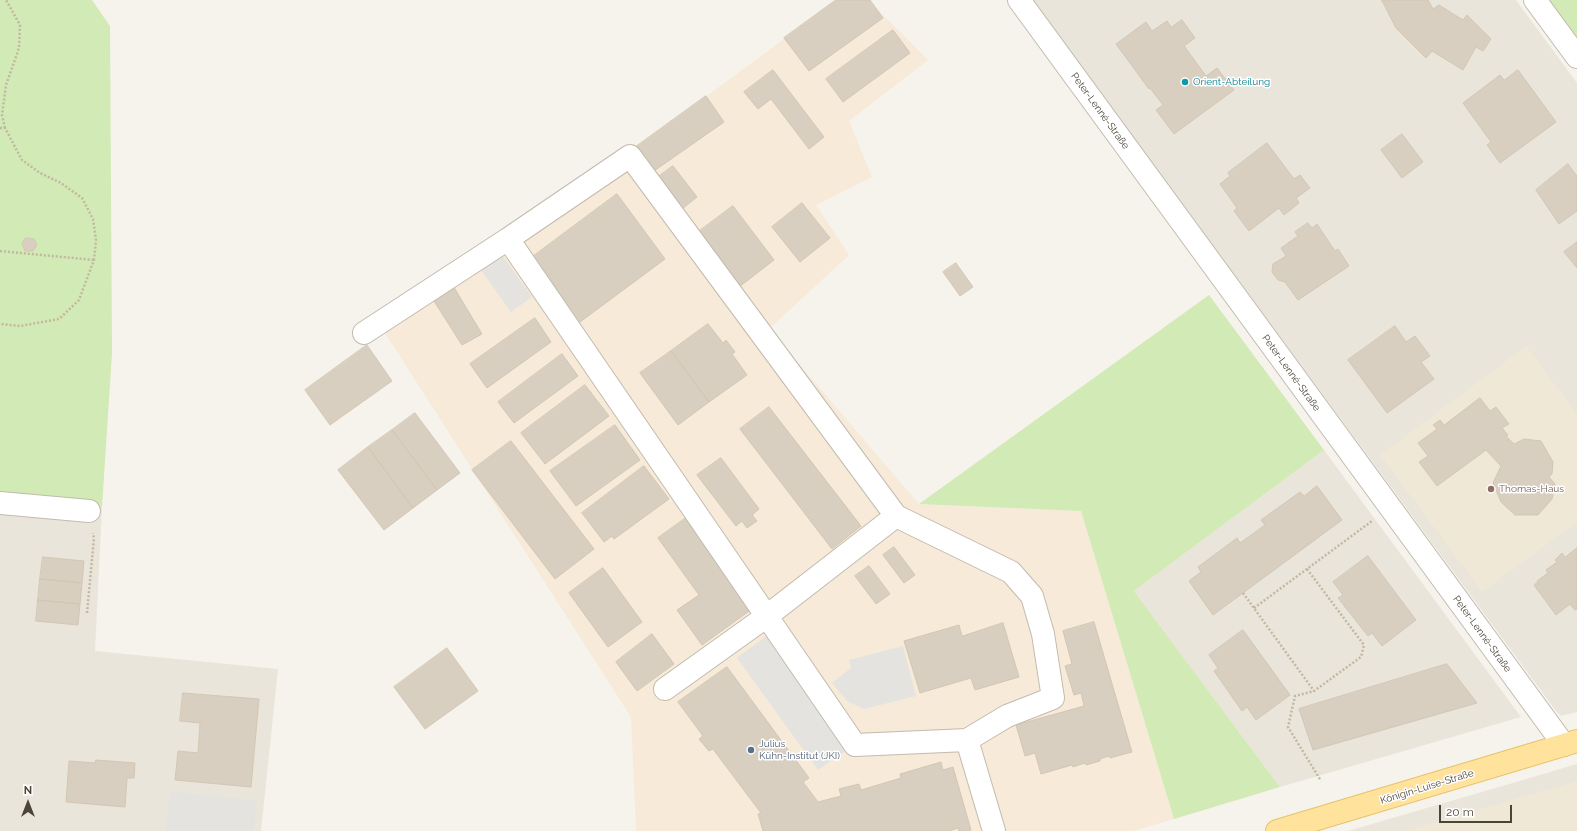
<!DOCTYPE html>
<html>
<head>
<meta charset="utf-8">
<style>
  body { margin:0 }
  #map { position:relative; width:1577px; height:831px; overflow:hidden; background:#f6f3ec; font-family:Raleway,sans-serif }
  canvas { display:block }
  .north { position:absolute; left:8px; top:783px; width:40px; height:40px; -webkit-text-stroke:3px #fff; paint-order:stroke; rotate:0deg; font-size:11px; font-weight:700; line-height:16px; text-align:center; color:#4b4439 }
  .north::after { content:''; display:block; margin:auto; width:14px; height:18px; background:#4b4439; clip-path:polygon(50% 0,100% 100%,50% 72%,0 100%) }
  .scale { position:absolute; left:1439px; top:805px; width:73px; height:18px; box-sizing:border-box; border:2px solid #4b4439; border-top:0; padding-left:5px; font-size:12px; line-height:14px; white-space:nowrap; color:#4b4439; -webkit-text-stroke:3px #fff; paint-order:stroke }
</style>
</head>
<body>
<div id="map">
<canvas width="1577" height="831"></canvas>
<div class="north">N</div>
<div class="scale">20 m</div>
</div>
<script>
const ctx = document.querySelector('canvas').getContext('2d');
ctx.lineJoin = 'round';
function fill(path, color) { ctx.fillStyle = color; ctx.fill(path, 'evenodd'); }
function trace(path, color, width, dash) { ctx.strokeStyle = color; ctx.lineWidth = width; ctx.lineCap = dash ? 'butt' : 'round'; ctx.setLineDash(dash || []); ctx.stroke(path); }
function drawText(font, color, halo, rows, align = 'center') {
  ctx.font = font + ' Raleway,sans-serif'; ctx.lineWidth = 3; ctx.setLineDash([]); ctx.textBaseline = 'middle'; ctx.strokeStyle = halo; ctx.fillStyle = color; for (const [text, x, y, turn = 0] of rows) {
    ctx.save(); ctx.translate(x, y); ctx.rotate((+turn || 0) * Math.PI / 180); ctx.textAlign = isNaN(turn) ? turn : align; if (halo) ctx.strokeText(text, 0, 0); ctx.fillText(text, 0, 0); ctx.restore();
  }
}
fill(new Path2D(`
  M 1032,0 L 1516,0 L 1577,83 L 1577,713 L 1577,712 L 1561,716 L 1556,711 Z
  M 1324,450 L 1521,717 L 1280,787 L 1134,591 Z
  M 0,496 L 102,507 L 95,651 L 278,669 L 261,831 L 0,831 Z
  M 1577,764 L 1577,831 L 1348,831 L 1523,780 Z`), '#eae5da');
fill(new Path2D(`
  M 837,0 L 868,0 L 928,60 L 849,121 L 872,177 L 816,205 L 849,255 L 769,329 L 919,504 L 1081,511 L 1174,819 L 1133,831 L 636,831 L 631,717 L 385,333 Z`), '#f7ead8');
fill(new Path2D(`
  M 1526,346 L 1577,414 L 1577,522 L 1482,592 L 1380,455 Z
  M 1577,781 L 1577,831 L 1408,831 L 1423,826 Z`), '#efe8d6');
fill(new Path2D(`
  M 0,0 L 92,0 L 110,26 L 112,353 L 102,507 L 0,496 Z
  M 1549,0 L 1577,0 L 1577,37 Z
  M 1209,295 L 1324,450 L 1134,591 L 1280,787 L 1174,819 L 1081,511 L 919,504 Z`), '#d2eab5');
fill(new Path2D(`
  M 502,255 L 532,297 L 511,312 L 481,270 Z
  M 769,634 L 851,747 L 818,770 L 737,658 Z
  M 903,646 L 916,696 L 864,709 L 847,701 L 832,683 L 851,668 L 849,660 Z
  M 170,791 L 257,801 L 254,831 L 165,831 Z`), '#e5e3e0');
const building = new Path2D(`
  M 836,0 L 870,0 L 883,18 L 809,71 L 784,38 Z
  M 1382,0 L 1428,0 L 1433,9 L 1439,5 L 1463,20 L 1467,15 L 1491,39 L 1483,51 L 1476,47 L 1463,70 L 1432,51 L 1426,58 L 1396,28 Z
  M 1182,20 L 1195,38 L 1184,46 L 1206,76 L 1217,68 L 1234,90 L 1174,134 L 1156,110 L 1163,105 L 1150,88 L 1149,89 L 1116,44 L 1146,22 L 1152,31 L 1167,21 L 1171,27 Z
  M 893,30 L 910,53 L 843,102 L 826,79 Z
  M 773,70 L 824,137 L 809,149 L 771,99 L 758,109 L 744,92 Z
  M 1518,70 L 1556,122 L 1500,163 L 1487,145 L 1491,142 L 1463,103 L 1500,75 L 1504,80 Z
  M 706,96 L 724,122 L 654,171 L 637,146 Z
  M 1402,134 L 1423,162 L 1402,178 L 1381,150 Z
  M 1267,143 L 1294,179 L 1300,175 L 1310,188 L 1296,198 L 1299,203 L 1284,215 L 1279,208 L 1249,231 L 1234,211 L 1237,208 L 1220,184 L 1230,176 L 1228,173 Z
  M 1568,164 L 1577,176 L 1577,211 L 1559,224 L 1536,190 Z
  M 673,166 L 697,197 L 682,209 L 658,177 Z
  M 617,194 L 665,259 L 576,325 L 527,261 Z
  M 802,203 L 830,238 L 800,262 L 772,227 Z
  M 733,206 L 774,260 L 739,287 L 697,233 Z
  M 1308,223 L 1312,228 L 1317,224 L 1335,251 L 1338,249 L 1349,266 L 1298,300 L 1285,282 L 1278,280 L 1272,272 L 1273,264 L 1286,256 L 1281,248 L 1298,236 L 1295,232 Z
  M 26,238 L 34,239 L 37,245 L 33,251 L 25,251 L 22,243 Z
  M 1577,242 L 1577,268 L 1564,252 Z
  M 956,263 L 973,287 L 960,296 L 943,272 Z
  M 452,284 L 482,334 L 462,345 L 432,298 Z
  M 535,318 L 551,342 L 487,388 L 470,364 Z
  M 708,324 L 723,343 L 726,340 L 735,352 L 732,354 L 747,375 L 709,402 L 671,351 Z
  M 1395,326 L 1406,342 L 1415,336 L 1430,356 L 1421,362 L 1434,379 L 1387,413 L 1348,360 Z
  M 367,345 L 392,381 L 330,425 L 305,390 Z
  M 671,351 L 709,402 L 678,425 L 640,373 Z
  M 562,354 L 578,376 L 514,423 L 498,402 Z
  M 585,385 L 609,416 L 545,464 L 521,433 Z
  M 1480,398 L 1490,411 L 1496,407 L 1509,424 L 1502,428 L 1508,435 L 1506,436 L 1514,444 L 1524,439 L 1541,441 L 1553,462 L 1552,474 L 1549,477 L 1555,484 L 1552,499 L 1538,515 L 1515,515 L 1501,502 L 1493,483 L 1501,466 L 1486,450 L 1437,486 L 1419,462 L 1428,456 L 1418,443 L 1437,429 L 1433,425 L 1440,420 L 1444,425 Z
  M 769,407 L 861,526 L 832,549 L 740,429 Z
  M 415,413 L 460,473 L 437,490 L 392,430 Z
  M 615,425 L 640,460 L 576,506 L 550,471 Z
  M 392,430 L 437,490 L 413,508 L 368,447 Z
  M 511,441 L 594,549 L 555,579 L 472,470 Z
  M 368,447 L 413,508 L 384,530 L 338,470 Z
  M 721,458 L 759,509 L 752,515 L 757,521 L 747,528 L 742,521 L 736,526 L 697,475 Z
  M 644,466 L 669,499 L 614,539 L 612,536 L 604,542 L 582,513 Z
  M 1317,486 L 1342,520 L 1213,615 L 1189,581 L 1201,572 L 1198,567 L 1237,538 L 1240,543 L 1265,525 L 1261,520 L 1300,492 L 1304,496 Z
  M 686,518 L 752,609 L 702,645 L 677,610 L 699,595 L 658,538 Z
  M 894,547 L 915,575 L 904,583 L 883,555 Z
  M 1577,548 L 1577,609 L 1575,610 L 1570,604 L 1556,615 L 1534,585 L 1538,582 L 1537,581 L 1548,573 L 1546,570 L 1557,562 L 1555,560 L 1562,553 L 1565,557 Z
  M 1368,556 L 1416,620 L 1382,646 L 1372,633 L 1368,636 L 1338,598 L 1343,595 L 1333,582 Z
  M 43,557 L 84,561 L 82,583 L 40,579 Z
  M 869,566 L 890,594 L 876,604 L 855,576 Z
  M 603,568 L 642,622 L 608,647 L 569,593 Z
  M 40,579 L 82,583 L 80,604 L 38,600 Z
  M 38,600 L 80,604 L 78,625 L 36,621 Z
  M 1094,622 L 1132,752 L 1110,758 L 1109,756 L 1100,759 L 1100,761 L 1086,765 L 1085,763 L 1073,767 L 1072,765 L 1041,774 L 1035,753 L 1025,756 L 1016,725 L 1084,706 L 1081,693 L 1074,695 L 1065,666 L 1072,664 L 1063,631 Z
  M 1003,623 L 1019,677 L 975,690 L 971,678 L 920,693 L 904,641 L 959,625 L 962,636 Z
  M 1243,630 L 1290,695 L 1256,720 L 1247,707 L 1242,711 L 1214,671 L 1218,668 L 1209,655 Z
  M 652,634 L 674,664 L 637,691 L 616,662 Z
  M 447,648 L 478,691 L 425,729 L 394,687 Z
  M 1447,664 L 1477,703 L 1313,750 L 1299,709 Z
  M 727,667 L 809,778 L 803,782 L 818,802 L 841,796 L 839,789 L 859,784 L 861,790 L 901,778 L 900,774 L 941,762 L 943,770 L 953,767 L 971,830 L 966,831 L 959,831 L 958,828 L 949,831 L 763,831 L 758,814 L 761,813 L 713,749 L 709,751 L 699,739 L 703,736 L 678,702 Z
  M 183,693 L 259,699 L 251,787 L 175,780 L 178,751 L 198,753 L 200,723 L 180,721 Z
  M 96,760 L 135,763 L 134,778 L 127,778 L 125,807 L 66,802 L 69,761 L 95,763 Z`);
fill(building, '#d8cfc1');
trace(building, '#d3c7b4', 1);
const minor = new Path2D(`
  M 1019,0 L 1564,745
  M 1535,0 L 1577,57
  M 508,239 L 630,156 L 896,516 L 767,616 L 665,689
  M 364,333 L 508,239 L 855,745 L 967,740
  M 0,503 L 89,511
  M 896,516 L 1011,572 L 1032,596 L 1043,634 L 1053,698 L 1007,716 L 967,740 L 994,831`);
const major = new Path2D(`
  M 1277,831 L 1577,741`);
trace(minor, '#c2bbae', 24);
trace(major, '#e6c16a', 24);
trace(new Path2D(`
  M 0,128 L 5,128 L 22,160 L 40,173 L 61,183 L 82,198 L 93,219 L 96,240 L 94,260 L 79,300 L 59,319 L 20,326 L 0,324
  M 5,128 L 2,115 L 6,85 L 19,48 L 20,25 L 6,0
  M 0,251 L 94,260
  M 1307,569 L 1364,645 L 1361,657 L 1314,691 L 1295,696 L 1288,727 L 1321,781
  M 1243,593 L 1314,691
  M 1254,608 L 1372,521
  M 87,613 L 94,538 L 93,533`), '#c4b79f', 2.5, [2, 2]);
trace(minor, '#fff', 22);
trace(major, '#ffe39c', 22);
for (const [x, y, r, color] of [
  [1185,82,4,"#0f9aa8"],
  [1491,489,4,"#8d6e63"],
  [751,750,4,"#5c6f8a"]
]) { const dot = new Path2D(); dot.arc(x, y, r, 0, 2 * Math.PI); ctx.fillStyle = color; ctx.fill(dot); trace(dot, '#fff', 1.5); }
drawText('10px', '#0d838f', '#fff', [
  ["Orient-Abteilung",1193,82]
], 'left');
drawText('10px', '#4b4439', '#fff', [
  ["Peter-Lenné-Straße",1100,111,54],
  ["Peter-Lenné-Straße",1291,373,54],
  ["Peter-Lenné-Straße",1482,634,54],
  ["Königin-Luise-Straße",1427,787,-17]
]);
drawText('10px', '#785e54', '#fff', [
  ["Thomas-Haus",1499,489]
], 'left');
drawText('10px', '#4e5e75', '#fff', [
  ["Julius",759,744],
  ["Kühn-Institut (JKI)",759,756]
], 'left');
</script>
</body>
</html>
